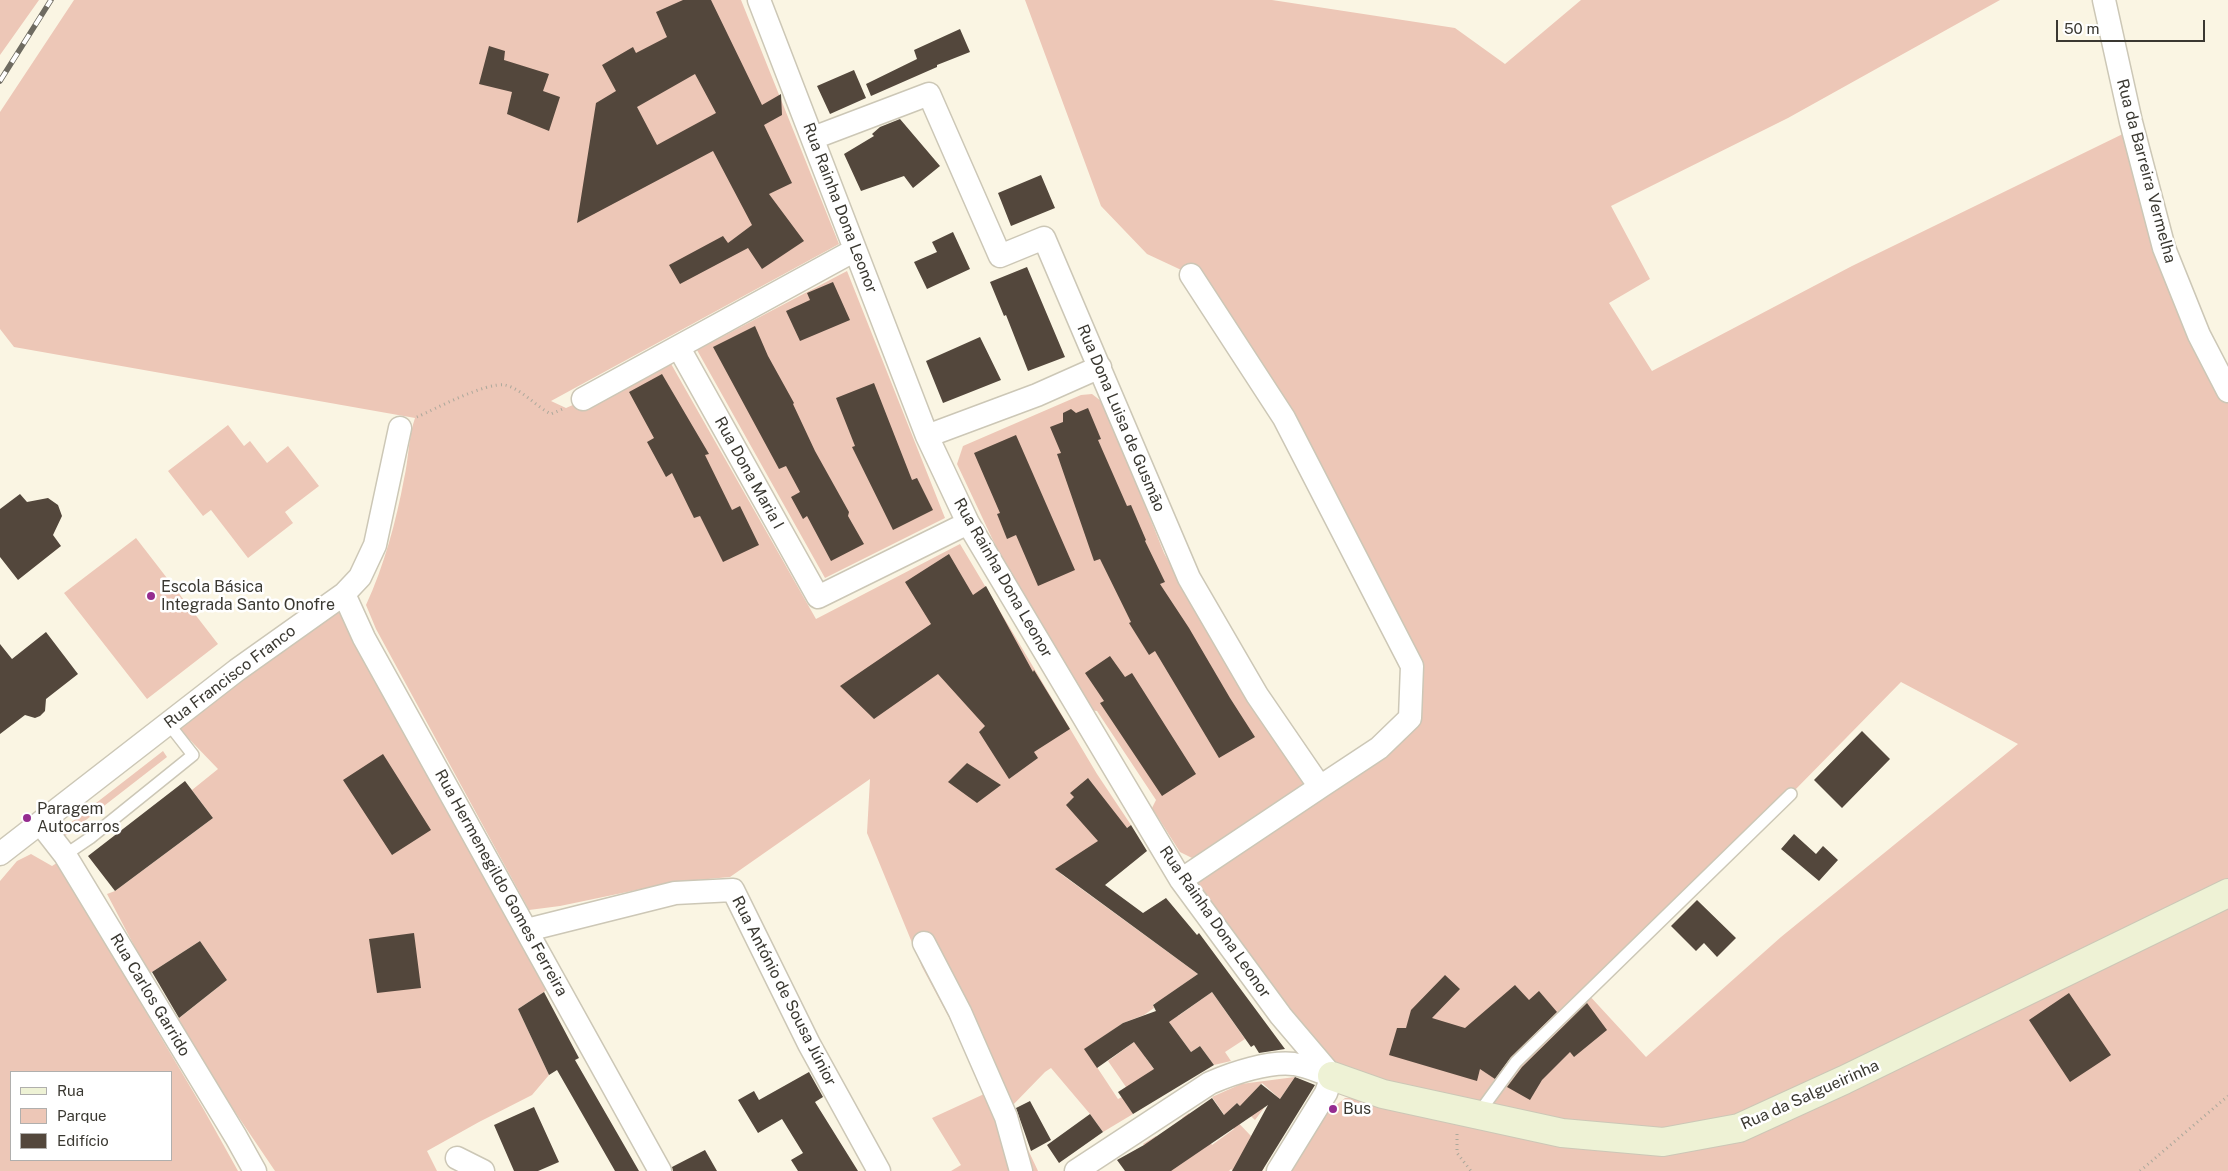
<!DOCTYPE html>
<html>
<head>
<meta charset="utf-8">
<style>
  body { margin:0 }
  #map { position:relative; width:2228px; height:1171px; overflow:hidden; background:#faf5e3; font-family:"Public Sans",sans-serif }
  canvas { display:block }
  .legend { position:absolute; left:10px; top:1071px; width:162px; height:90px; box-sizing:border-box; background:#fff; border:1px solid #b0afad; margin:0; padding:6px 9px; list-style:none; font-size:15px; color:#3a3831 }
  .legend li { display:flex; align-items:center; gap:10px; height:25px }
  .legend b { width:25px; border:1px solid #b0afad }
  .scale { position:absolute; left:2056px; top:20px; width:149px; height:22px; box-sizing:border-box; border:2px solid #3a3831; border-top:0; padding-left:6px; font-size:15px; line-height:18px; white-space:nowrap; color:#3a3831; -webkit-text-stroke:4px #fff; paint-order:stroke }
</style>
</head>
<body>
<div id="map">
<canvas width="2228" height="1171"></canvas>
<ul class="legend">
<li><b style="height:6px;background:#eef2d5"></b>Rua</li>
<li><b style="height:14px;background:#edc7b7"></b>Parque</li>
<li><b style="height:14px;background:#53473c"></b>Edifício</li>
</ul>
<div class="scale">50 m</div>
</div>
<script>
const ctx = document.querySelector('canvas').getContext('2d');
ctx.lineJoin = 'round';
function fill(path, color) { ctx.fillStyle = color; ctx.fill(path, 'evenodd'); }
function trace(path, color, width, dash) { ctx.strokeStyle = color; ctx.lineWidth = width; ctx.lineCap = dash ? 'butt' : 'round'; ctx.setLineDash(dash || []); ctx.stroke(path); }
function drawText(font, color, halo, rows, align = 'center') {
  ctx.font = font + ' "Public Sans",sans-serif'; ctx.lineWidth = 5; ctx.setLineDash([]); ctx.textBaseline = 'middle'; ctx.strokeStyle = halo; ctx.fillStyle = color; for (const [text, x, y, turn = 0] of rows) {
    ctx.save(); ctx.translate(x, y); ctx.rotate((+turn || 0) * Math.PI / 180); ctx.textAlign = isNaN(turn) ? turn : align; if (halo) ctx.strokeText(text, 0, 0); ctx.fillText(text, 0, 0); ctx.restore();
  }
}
fill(new Path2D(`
  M 0,0 L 39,0 L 0,55 Z
  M 74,0 L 741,0 L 839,244 L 551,401 L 566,408 L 670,362 L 816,619 L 960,544 L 1097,774 L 1131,825 L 1081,860 L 1058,868 L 1061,874 L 1198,974 L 1165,997 L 1178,1016 L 1212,992 L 1245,1039 L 1225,1052 L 1231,1061 L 1214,1065 L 1200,1046 L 1191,1052 L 1155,1003 L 1153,1005 L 1154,1008 L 1144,1015 L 1123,1023 L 1085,1049 L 1118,1099 L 1122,1097 L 1133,1114 L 1103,1132 L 1090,1114 L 1051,1068 L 1045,1072 L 1009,1109 L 1038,1171 L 951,1171 L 961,1165 L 932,1118 L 995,1089 L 954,1027 L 922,967 L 867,833 L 870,779 L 730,877 L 675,882 L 560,906 L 529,910 L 376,629 L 366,605 C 384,566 396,522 404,479 C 409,458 408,438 415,418 L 14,347 L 0,329 L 0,112 Z
  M 1025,0 L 1272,0 L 1455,28 L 1505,64 L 1581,0 L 2000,0 L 1788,118 L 1611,206 L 1650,279 L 1609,303 L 1652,371 L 1852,266 L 2133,129 L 2164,248 L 2228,391 L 2228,1171 L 1287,1171 L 1323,1116 L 1345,1098 L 1358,1097 L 1335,1072 L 1187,881 L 1410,718 L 1412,666 L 1192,275 L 1147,254 L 1101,206 ZM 1901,682 L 2018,744 L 1781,937 L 1646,1057 L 1587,993 L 1791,794 Z
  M 847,271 L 945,518 L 825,578 L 697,350 Z
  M 1092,394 L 1101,401 L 1116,433 L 1164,553 L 1201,619 L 1315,786 L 1192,858 L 1180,852 L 1152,808 L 1156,800 L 1097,711 L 1089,710 L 1007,570 L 957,464 L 963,446 L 1081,395 Z
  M 228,425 L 244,446 L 250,441 L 267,463 L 288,446 L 319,486 L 285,512 L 293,523 L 248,558 L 211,510 L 203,516 L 168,471 Z
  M 136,538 L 218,644 L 147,699 L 64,593 Z
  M 344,594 L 555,982 L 544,992 L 518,1009 L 549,1075 L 532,1095 L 479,1122 L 427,1151 L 437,1171 L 275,1171 L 231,1106 L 178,1019 L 227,980 L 200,941 L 149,974 L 107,894 L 115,891 L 213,818 L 192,790 L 218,769 L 191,741 L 168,723 Z
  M 163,751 L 167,757 L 64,837 L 60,831 Z
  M 31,854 L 52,866 L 60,861 L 63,872 L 204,1110 L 238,1171 L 0,1171 L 0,881 L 17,861 ZM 11,1072 L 171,1072 L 171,1160 L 11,1160 Z
  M 1145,1034 L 1145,1057 L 1170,1091 L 1126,1087 L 1108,1061 Z
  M 1295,1077 L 1280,1099 L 1262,1083 L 1249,1097 L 1264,1108 L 1255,1120 L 1237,1103 L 1228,1112 L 1251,1136 L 1243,1152 L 1264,1168 L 1262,1171 L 1233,1171 L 1231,1169 L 1229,1171 L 1164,1171 L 1143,1144 L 1156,1136 L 1178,1166 L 1204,1148 L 1182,1118 L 1189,1113 L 1212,1145 L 1234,1129 L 1212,1097 L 1241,1084 Z`), '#edc7b7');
fill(new Path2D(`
  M 683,0 L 711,0 L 762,105 L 781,94 L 782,115 L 764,125 L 792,183 L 769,194 L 804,241 L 762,269 L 748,248 L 680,284 L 669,265 L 723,236 L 728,243 L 752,225 L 713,151 L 577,223 L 596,103 L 616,91 L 602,65 L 633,47 L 636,53 L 667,37 L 656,12 ZM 695,74 L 716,113 L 657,145 L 637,107 Z
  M 960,29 L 970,52 L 937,65 L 937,67 L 871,96 L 866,84 L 917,59 L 914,50 Z
  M 489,46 L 505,51 L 504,60 L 549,74 L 543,91 L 560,97 L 549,131 L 507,114 L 512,92 L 479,84 Z
  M 854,70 L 866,98 L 830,114 L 817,86 Z
  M 900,119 L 940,166 L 913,188 L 904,176 L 861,191 L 844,154 L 874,136 L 872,134 L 880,127 Z
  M 1041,175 L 1055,208 L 1011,226 L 998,193 Z
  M 953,232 L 970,269 L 927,289 L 914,262 L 937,252 L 932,242 Z
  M 1027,267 L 1065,357 L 1028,371 L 1006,315 L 1004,316 L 990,282 Z
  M 833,282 L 850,320 L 800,341 L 786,311 L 810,300 L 807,293 Z
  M 755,326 L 768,356 L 794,403 L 793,404 L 815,451 L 849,512 L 848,516 L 864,544 L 831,561 L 807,516 L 803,519 L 791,497 L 800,492 L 786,466 L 779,469 L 713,347 Z
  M 980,337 L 1001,380 L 943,403 L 926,361 Z
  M 662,374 L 709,454 L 705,455 L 732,510 L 740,506 L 759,545 L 723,562 L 700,516 L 694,518 L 672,473 L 666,477 L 647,442 L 654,438 L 629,392 Z
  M 874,383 L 912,480 L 917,478 L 933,510 L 893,530 L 852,447 L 855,446 L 836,398 Z
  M 1088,408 L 1101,439 L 1098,440 L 1127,506 L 1131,505 L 1146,540 L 1145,541 L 1165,582 L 1160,584 L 1189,628 L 1230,698 L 1255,737 L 1219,758 L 1155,651 L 1149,655 L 1129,623 L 1131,622 L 1100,559 L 1094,561 L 1057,454 L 1061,453 L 1050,427 L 1063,422 L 1063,413 L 1071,409 L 1076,413 Z
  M 1016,435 L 1075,570 L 1038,586 L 1016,535 L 1007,539 L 997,514 L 1000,513 L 974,453 Z
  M 20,494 L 27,502 L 48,498 L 58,505 L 62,516 L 53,535 L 61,546 L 18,580 L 0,557 L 0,509 Z
  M 949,554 L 973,595 L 986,586 L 1033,672 L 1034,670 L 1070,729 L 1034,752 L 1038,758 L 1009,779 L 979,732 L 985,726 L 938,674 L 874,719 L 840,686 L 931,624 L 905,582 Z
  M 46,632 L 78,674 L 46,699 L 45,711 L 40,716 L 35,718 L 25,715 L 0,734 L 0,644 L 12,659 Z
  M 1110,656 L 1125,677 L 1132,673 L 1196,774 L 1162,796 L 1100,703 L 1104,701 L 1085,673 Z
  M 1862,731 L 1890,759 L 1842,808 L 1814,780 Z
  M 383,754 L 431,830 L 392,855 L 343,780 Z
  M 967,763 L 1001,785 L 977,803 L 948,782 Z
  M 1088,778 L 1127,828 L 1131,825 L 1147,851 L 1105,885 L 1143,913 L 1166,898 L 1197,935 L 1199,933 L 1285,1049 L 1259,1053 L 1254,1045 L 1251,1047 L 1212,992 L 1169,1022 L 1191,1052 L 1200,1046 L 1214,1065 L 1133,1114 L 1118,1092 L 1154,1069 L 1134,1042 L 1097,1068 L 1084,1049 L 1123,1023 L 1156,1011 L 1153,1005 L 1198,974 L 1055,869 L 1098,841 L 1066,805 L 1074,797 L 1070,793 Z
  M 185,781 L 213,818 L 115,891 L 88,856 Z
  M 1794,834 L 1816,854 L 1823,846 L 1838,860 L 1819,881 L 1781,849 Z
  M 1697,900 L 1736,938 L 1717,957 L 1704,943 L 1696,951 L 1671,926 Z
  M 414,933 L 421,988 L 377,993 L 369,939 Z
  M 200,941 L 227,980 L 179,1018 L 152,972 Z
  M 1445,975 L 1460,989 L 1432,1018 L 1465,1028 L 1515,985 L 1529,1000 L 1539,991 L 1557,1012 L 1511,1057 L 1495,1079 L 1480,1069 L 1477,1081 L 1389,1055 L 1397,1028 L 1406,1028 L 1411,1010 Z
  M 544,992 L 579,1058 L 575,1060 L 639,1171 L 615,1171 L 557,1070 L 549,1075 L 518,1009 Z
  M 2069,993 L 2111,1055 L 2070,1082 L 2029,1020 Z
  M 1587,1003 L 1607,1030 L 1574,1057 L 1570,1052 L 1542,1080 L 1530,1100 L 1507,1087 L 1522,1067 Z
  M 809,1072 L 823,1097 L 815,1102 L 858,1171 L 798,1171 L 791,1160 L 803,1153 L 782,1119 L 758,1133 L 738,1100 L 754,1091 L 759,1100 Z
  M 1295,1077 L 1315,1085 L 1262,1171 L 1232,1171 L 1268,1105 L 1171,1171 L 1125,1171 L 1117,1160 L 1144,1145 L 1212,1098 L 1224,1115 L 1237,1103 L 1240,1106 L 1261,1084 L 1280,1099 Z
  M 1030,1101 L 1051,1140 L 1031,1151 L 1016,1108 Z
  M 534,1107 L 559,1162 L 538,1171 L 514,1171 L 494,1125 Z
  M 1090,1114 L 1103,1132 L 1059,1163 L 1047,1145 Z
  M 705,1150 L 717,1171 L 673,1171 L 672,1167 Z`), '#53473c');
const lane = new Path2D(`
  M 65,855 L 90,838 L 193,755 L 168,723
  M 1478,1114 L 1516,1062 L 1791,794`);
const street = new Path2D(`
  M 759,0 L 927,436 L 968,523 L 1181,880 L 1281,1016 L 1332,1076
  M 2104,0 L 2131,122 L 2164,248 L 2199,335 L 2228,391
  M 813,138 L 929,94 L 1000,256 L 1044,238 L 1189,578 L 1257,695 L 1320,787 L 1181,880
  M 1191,275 L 1284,418 L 1412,666 L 1410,718 L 1379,748 L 1320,787
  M 679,348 L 818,597 L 968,523
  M 583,399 L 855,250
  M 927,436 L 1037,395 L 1100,367
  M 344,594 L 364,638 L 660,1171
  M 40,823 L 65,855 L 236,1137 L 255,1171
  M 0,854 L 237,670 L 344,594 L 360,577 L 375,545 L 400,428
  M 527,930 L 675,893 L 733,890 L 809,1044 L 879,1171
  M 924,943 L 960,1012 L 1006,1117 L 1021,1171
  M 457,1158 L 483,1171
  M 1076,1171 L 1210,1083 C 1233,1073 1269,1061 1294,1064 C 1307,1066 1320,1072 1332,1076
  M 1278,1171 L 1326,1093 L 1332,1076`);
const secondary = new Path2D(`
  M 1332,1076 L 1383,1094 L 1562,1133 L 1663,1142 L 1739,1128 L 1844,1080 L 2228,893`);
trace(lane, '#ccc7b6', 14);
trace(street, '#ccc7b6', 25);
trace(secondary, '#ccc7b6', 30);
trace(new Path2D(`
  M 417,417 C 435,409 486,382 505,385 C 522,389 535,406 551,414 L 565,408
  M 1457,1134 L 1457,1153 L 1471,1171
  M 2140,1171 L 2228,1096`), '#aca89b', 3, [1, 4]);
trace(lane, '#fff', 11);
trace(street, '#fff', 22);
trace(secondary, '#eef2d5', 28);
const rail = new Path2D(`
  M 0,81 L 51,0`);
trace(rail, '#6e6b61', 5.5);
trace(rail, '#fff', 4, [11]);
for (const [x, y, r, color] of [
  [151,596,5,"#952c90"],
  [27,818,5,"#952c90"],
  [1333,1109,5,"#952c90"]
]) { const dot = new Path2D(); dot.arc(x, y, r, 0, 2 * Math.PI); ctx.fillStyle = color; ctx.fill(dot); trace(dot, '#fff', 2); }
drawText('16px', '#3a3831', '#fff', [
  ["Rua da Barreira Vermelha",2146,171,75],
  ["Rua Rainha Dona Leonor",840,208,69],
  ["Rua Dona Luisa de Gusmão",1121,418,67],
  ["Rua Dona Maria I",749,473,61],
  ["Rua Rainha Dona Leonor",1003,578,60],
  ["Rua Francisco Franco",230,677,-37],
  ["Rua Hermenegildo Gomes Ferreira",501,883,61],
  ["Rua Rainha Dona Leonor",1215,922,55],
  ["Rua António de Sousa Júnior",784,991,63],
  ["Rua Carlos Garrido",150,995,59],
  ["Rua da Salgueirinha",1810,1095,-24]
]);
drawText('16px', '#3a3831', '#fff', [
  ["Escola Básica",161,587],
  ["Integrada Santo Onofre",161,605],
  ["Paragem",37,809],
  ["Autocarros",37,827],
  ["Bus",1343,1109]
], 'left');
</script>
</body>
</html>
